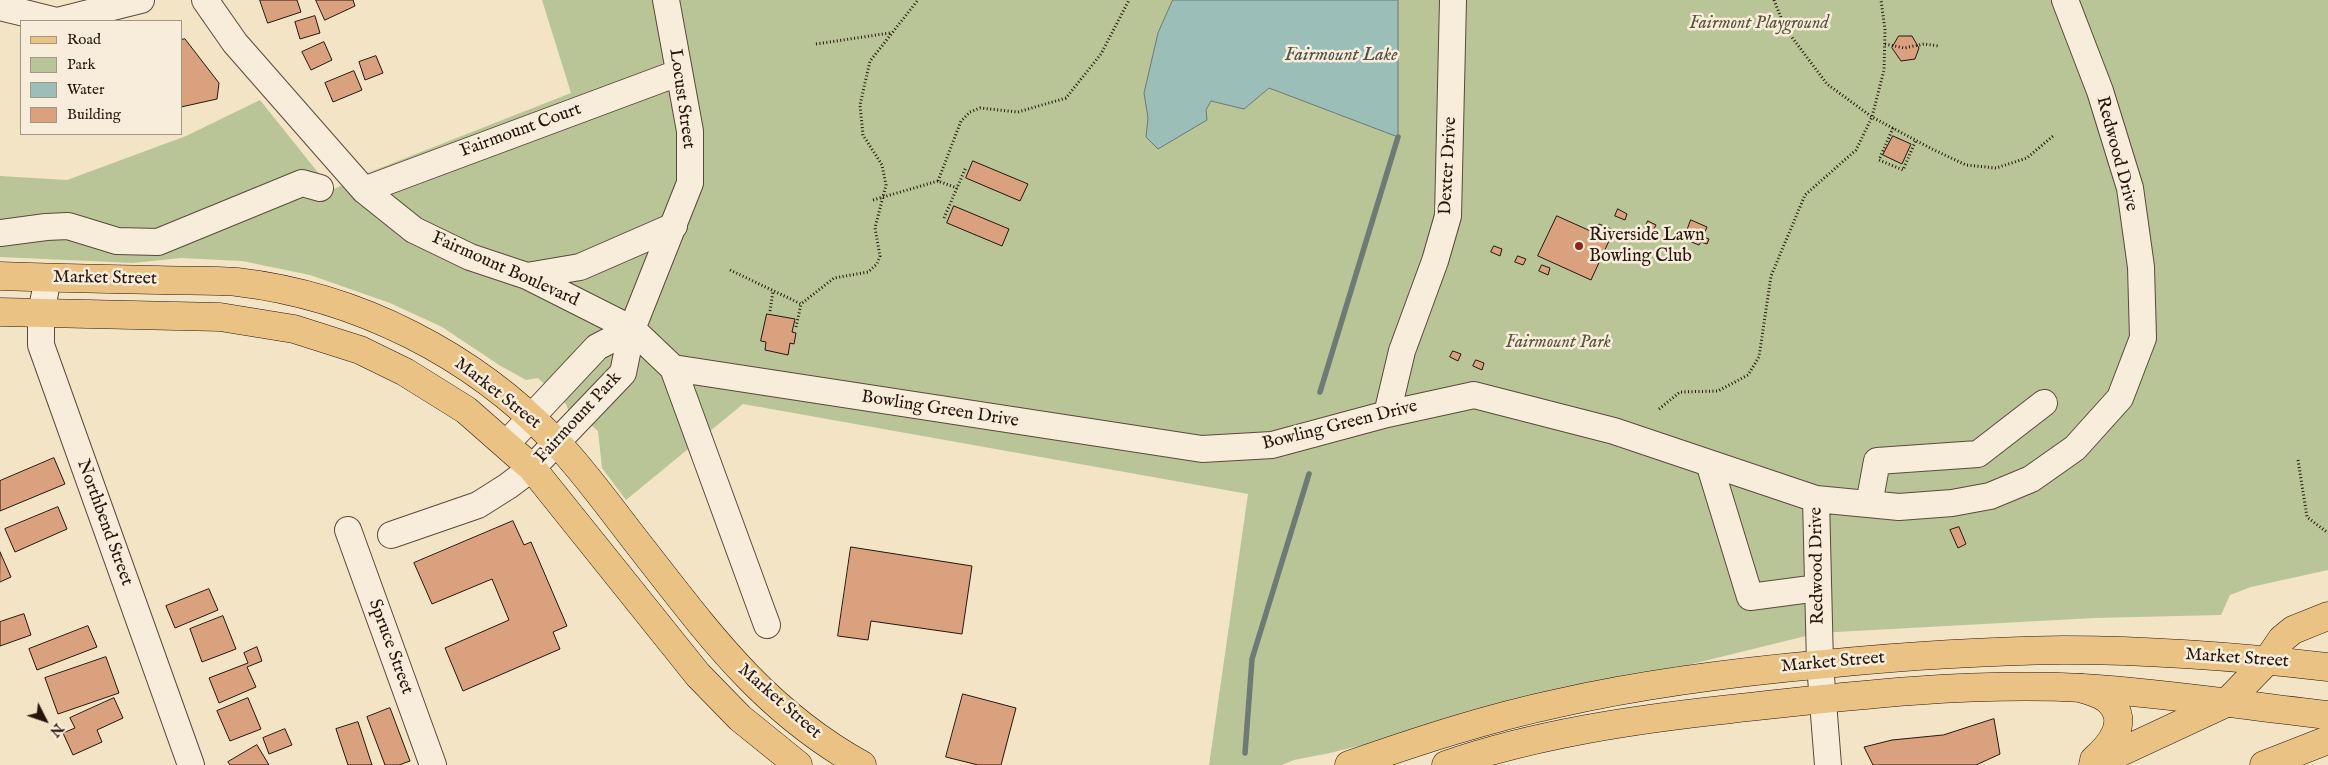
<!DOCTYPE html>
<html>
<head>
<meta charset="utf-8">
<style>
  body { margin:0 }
  #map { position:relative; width:2328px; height:765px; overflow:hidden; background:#f4e4c6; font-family:"IM FELL English",serif }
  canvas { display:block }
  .legend { position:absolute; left:20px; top:20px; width:162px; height:115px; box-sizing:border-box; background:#f8edda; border:1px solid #a49788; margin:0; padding:6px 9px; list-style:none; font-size:15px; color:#27150e }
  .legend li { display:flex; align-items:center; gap:10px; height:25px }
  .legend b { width:25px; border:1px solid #a49788 }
  .north { position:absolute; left:20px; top:695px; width:50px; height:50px; -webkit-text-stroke:4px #f8edda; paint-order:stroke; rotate:131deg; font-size:14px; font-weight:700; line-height:20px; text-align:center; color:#27150e }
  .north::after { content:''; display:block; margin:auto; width:18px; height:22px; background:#27150e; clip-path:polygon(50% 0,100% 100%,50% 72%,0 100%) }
</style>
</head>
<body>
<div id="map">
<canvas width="2328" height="765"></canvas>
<ul class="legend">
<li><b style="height:6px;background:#eac283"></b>Road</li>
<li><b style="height:14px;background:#b9c597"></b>Park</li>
<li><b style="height:14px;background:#9cbeb9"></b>Water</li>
<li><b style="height:14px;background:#daa17e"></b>Building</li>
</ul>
<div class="north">N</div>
</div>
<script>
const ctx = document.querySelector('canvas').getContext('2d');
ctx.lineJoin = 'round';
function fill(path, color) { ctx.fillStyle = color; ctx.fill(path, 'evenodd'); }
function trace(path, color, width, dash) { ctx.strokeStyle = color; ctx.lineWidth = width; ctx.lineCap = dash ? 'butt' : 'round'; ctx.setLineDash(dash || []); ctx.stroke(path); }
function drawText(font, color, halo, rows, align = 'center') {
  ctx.font = font + ' "IM FELL English",serif'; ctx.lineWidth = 5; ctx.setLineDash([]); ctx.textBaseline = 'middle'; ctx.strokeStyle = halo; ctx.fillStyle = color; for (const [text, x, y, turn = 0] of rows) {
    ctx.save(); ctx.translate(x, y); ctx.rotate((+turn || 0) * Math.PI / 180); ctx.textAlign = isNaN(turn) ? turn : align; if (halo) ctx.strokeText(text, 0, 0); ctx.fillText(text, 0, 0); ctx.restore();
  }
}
fill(new Path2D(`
  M 542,0 L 2328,0 L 2328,570 L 2251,587 L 2230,595 L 2221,615 L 2094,618 L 1818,633 L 1330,753 L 1294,760 L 1282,765 L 1209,765 L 1248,494 L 743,404 L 626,500 L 602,468 L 598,431 L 577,413 L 569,412 L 566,404 L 538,378 L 526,380 L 499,365 L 442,327 L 390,303 L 310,275 L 242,261 L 181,258 L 133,263 L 0,257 L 0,176 L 67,180 L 186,136 L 260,100 L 332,190 L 365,174 L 571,93 Z`), '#b9c597');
const water = new Path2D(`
  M 1173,0 L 1398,0 L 1398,137 L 1269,88 L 1244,109 L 1211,101 L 1206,110 L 1207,120 L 1158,149 L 1146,137 L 1148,118 L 1144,93 L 1158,33 Z`);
fill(water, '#9cbeb9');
trace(water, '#6d7a75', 1);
trace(new Path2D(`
  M 1320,392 L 1398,137
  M 1245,753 L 1252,659 L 1309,474`), '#6d7a75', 5.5);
const building = new Path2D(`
  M 260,0 L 297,0 L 301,12 L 268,23 Z
  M 316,0 L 353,0 L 355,6 L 325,20 Z
  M 315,16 L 320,33 L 300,39 L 295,22 Z
  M 1899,36 L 1912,36 L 1919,48 L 1915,59 L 1901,61 L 1892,48 Z
  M 185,39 L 219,83 L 217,99 L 181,107 L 181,40 Z
  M 324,42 L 332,60 L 311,70 L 302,52 Z
  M 376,56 L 383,73 L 365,80 L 359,62 Z
  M 354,71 L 362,90 L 333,102 L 325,83 Z
  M 1893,136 L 1911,144 L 1902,164 L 1883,155 Z
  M 973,161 L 1028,184 L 1020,201 L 966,178 Z
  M 954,206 L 1009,229 L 1002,246 L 947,223 Z
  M 1618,209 L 1627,214 L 1625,220 L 1615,216 Z
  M 1557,216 L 1595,233 L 1599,224 L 1614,230 L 1591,280 L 1538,256 Z
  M 1691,220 L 1707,227 L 1703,237 L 1709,239 L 1707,244 L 1701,242 L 1699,245 L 1684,239 Z
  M 1648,221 L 1656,225 L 1653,231 L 1645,228 Z
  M 1494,246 L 1502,249 L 1500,256 L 1491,252 Z
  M 1518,256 L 1526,259 L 1523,265 L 1515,262 Z
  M 1542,265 L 1550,268 L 1548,275 L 1539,271 Z
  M 767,314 L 795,319 L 792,332 L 796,333 L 794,344 L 790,343 L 788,355 L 765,350 L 766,342 L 761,341 Z
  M 1453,351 L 1461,354 L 1458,361 L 1450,357 Z
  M 1476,360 L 1484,363 L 1482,370 L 1473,366 Z
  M 54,458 L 65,484 L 0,511 L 0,481 Z
  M 58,507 L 67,529 L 15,552 L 5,529 Z
  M 513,521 L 524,545 L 531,542 L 567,626 L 553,632 L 560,649 L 463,691 L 445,648 L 509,620 L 492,579 L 432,604 L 414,563 Z
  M 1959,527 L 1966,544 L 1958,548 L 1950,530 Z
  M 851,547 L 972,566 L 962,634 L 871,621 L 868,640 L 838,636 Z
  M 0,552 L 11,577 L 0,582 Z
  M 209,589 L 218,610 L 175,628 L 166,606 Z
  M 24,614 L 31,635 L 0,646 L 0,622 Z
  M 223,616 L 236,649 L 202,662 L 190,629 Z
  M 88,626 L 97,647 L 37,670 L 29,649 Z
  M 257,647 L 262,661 L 247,667 L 256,687 L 219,703 L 209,678 L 248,663 L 244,653 Z
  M 106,657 L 119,693 L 58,714 L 45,678 Z
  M 963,694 L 1016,708 L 1001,765 L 978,765 L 946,757 Z
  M 114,698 L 123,718 L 97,730 L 102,742 L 73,755 L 63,733 L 75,728 L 70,718 Z
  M 248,698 L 261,729 L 230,741 L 217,711 Z
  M 390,708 L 410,761 L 399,765 L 385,765 L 367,717 Z
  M 1994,719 L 2000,754 L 1976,765 L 1873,765 L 1864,747 L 1892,740 L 1943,735 Z
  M 358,722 L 372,765 L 348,765 L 336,729 Z
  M 285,729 L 292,745 L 269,754 L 263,738 Z
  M 257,745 L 269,765 L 230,765 L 228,762 Z`);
fill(building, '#daa17e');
trace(building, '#27150e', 1);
const minor = new Path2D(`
  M 205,0 L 235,43 L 342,165 L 364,190 L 414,230 L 470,257 L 527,276 L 632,329 L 673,368 L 767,625
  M 0,7 L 57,21 L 141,0
  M 364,190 L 678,73
  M 0,233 L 46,227 L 68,226 L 117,241 L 158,242 L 302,183 L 320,188
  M 527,276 L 580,267 L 674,226
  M 48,278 L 41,313 L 41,345 L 191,765
  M 673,368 L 1202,449 L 1272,445 L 1387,414 L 1474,395 L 1614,431 L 1816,499 L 1899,507 L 1952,503 L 1990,496 L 2031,479 L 2075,448 L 2120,398 L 2143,338 L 2141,267 L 2130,188 L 2100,91 L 2065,0
  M 1387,414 L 1402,351 L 1435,261 L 1448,216 L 1453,0
  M 507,443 L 597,347 L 632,329
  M 1709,463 L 1750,597 L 1818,588
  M 1816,499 L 1820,664 L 1828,765
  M 1869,504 L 1877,461 L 1978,454 L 2044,403
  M 348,530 L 433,765
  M 391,535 L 478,505 L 508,486 L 532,468 L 623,373 L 632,329 L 690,183 L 690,131 L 666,0`);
const major = new Path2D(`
  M 0,276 C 53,278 105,279 158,280 C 184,281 211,280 237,282 C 358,296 473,355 556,442 C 585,472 610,508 636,541 C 705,629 761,709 862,765
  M 0,312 L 220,317 L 294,329 L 360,350 L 405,372 L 466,410 L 532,468 L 698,675 L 740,718 L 798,765
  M 1349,765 C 1418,741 1488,718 1559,703 C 1647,683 1736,672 1825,664 C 1905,656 1985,651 2064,650 C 2152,650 2241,657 2328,667
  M 1446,765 C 1535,734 1637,719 1731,709 C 1848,696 1965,682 2083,688 C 2165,693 2247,706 2328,715`);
const highway = new Path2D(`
  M 2081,688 C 2091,692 2103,694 2110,702 C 2130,722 2110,746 2094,760
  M 2093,765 L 2226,703 L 2267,661 L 2282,639 L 2293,630 L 2328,616
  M 2264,765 L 2328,740`);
trace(minor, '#5a493c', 28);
trace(major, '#27150e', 29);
trace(highway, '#27150e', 29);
trace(new Path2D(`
  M 1774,0 L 1785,28 L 1827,84 L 1872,117 L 1932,149 L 1966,165 L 1996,168 L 2027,158 L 2053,136
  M 816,44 L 890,33
  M 1885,44 L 1904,48 L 1924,44 L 1939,46
  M 1893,128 L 1879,160 L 1903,170 L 1916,140
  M 938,181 L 961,121 L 970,112 L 980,108 L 1018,112 L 1066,98 L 1101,54 L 1129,0
  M 873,200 L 938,181 L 957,188
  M 944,218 L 966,167
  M 730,270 L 801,304 L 834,278 L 868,272 L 877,264 L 880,256 L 875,228 L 886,185 L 882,165 L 863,135 L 860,105 L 870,61 L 918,0
  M 770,311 L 773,291
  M 796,327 L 801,304
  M 1659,409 L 1680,392 L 1718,391 L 1748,375 L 1759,357 L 1771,276 L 1805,195 L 1856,150 L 1872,117 L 1884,70 L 1885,30 L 1881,0
  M 2298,460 L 2307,517 L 2328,533`), '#27150e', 3, [1, 2.5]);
trace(minor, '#f8edda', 26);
trace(major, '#eac283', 28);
trace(highway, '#eac283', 28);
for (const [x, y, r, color] of [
  [1579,246,5,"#8f2418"]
]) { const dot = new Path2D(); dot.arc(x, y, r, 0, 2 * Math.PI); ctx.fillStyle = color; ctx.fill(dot); trace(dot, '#f8edda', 2); }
drawText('italic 18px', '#5a533e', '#f8edda', [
  ["Fairmont Playground",1759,24],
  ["Fairmount Park",1558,343]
]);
drawText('18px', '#27150e', '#f8edda', [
  ["Locust Street",681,99,82],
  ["Fairmount Court",521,131,-20],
  ["Redwood Drive",2116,154,75],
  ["Dexter Drive",1449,166,-87],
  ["Fairmount Boulevard",505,270,24],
  ["Market Street",105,279,1],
  ["Market Street",497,394,38],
  ["Bowling Green Drive",940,410,9],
  ["Fairmount Park",579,418,-47],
  ["Bowling Green Drive",1340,426,-14],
  ["Northbend Street",104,523,70],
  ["Redwood Drive",1818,566,-91],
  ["Spruce Street",390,647,70],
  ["Market Street",2237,659,4],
  ["Market Street",1833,663,-5],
  ["Market Street",779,702,41]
]);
drawText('18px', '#27150e', '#f8edda', [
  ["Riverside Lawn",1589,236],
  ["Bowling Club",1589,257]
], 'left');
drawText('italic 19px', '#50504a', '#f8edda', [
  ["Fairmount Lake",1341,56]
]);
</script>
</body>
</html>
